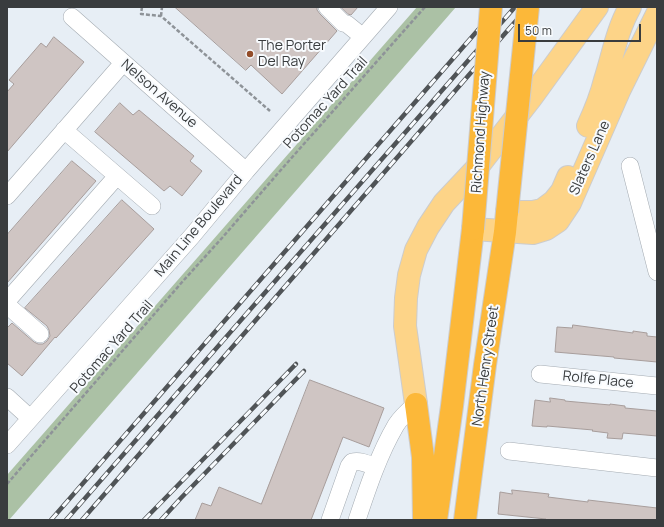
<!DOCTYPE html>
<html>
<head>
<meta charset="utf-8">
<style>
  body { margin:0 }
  #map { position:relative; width:664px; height:527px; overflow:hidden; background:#e7eef5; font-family:Manrope,sans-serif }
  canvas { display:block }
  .frame { position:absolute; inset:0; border:8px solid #393c3e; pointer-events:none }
  .scale { position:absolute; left:518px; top:24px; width:123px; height:18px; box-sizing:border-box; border:2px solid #393c3e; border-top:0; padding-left:5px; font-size:12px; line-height:14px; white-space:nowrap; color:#393c3e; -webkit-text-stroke:3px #f8fbfe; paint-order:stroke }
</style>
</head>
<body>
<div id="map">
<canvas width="664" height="527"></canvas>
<div class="frame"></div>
<div class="scale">50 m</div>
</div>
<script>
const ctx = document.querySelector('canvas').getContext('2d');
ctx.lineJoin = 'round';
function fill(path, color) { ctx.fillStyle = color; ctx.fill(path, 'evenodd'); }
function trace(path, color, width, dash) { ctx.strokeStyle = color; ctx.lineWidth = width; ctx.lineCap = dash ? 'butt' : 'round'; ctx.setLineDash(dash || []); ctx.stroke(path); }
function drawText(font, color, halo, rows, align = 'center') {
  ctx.font = font + ' Manrope,sans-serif'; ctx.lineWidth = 4; ctx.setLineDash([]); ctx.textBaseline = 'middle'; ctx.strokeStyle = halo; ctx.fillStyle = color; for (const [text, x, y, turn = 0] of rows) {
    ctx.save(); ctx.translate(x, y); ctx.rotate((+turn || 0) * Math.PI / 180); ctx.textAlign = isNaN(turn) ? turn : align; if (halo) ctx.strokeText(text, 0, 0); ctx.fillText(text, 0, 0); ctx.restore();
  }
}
fill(new Path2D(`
  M 417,7 L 456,7 L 9,520 L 7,520 L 7,475 Z`), '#abc1a5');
const building = new Path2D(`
  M 175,7 L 317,7 L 317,10 L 320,14 L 337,31 L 282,94 L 251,65 L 246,70 Z
  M 341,7 L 358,7 L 351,15 L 348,14 Z
  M 54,37 L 84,62 L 7,152 L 7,92 L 14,84 L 9,80 L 41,43 L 46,47 Z
  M 120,103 L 133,115 L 139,110 L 194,156 L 190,161 L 202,171 L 182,196 L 170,186 L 164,191 L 95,132 Z
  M 72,161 L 96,181 L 7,283 L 7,235 Z
  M 122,200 L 154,229 L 56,338 L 55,337 L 22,376 L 7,363 L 7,328 L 12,323 L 34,342 L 38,344 L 43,344 L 47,341 L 50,336 L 49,330 L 47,326 L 25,308 Z
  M 573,325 L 633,333 L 633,331 L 647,333 L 647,336 L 657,337 L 657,362 L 614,358 L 614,357 L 555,352 L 557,327 L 572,328 Z
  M 310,380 L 384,408 L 369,447 L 343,437 L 311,520 L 195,520 L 202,503 L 211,506 L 219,487 L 261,504 Z
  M 550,398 L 565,400 L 565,401 L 610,405 L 610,404 L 625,406 L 625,408 L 657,411 L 657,436 L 623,433 L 622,439 L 607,438 L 608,433 L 592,431 L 593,430 L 547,426 L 547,427 L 532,426 L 535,400 L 550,402 Z
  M 512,490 L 549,494 L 548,497 L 588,502 L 588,500 L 657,508 L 657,520 L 546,520 L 546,519 L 498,514 L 500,492 L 512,494 Z`);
fill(building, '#cfc5c3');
trace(building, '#a79d9b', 1);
const minor = new Path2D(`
  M 327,7 L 343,23 L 347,24 L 363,37
  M 72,17 L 246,171
  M 64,130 L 152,206
  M 630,166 L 657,272
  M 7,196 L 123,63
  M 7,301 L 117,176
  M 7,305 L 40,334
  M 540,374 L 657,386
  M 7,397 L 30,418
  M 7,445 L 192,236 L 246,171 L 389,7
  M 509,451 L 657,468
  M 330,520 L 349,466 L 352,462 C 360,460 368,464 375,467
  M 357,520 C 368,487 379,454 396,425 C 401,417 409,410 416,404`);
const major = new Path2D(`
  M 588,126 C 595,111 601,96 605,80 C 613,55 617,30 630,7
  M 507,212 L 533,212 L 542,210 L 554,201 L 562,191 L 568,177
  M 473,229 L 533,233 L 546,229 L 558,221 L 570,203 L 619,91 L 657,14
  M 416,404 L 405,326 L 406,298 L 409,275 L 416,250 L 428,227 L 444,203 L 476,169 L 531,98 L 597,7`);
const highway = new Path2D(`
  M 416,404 L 423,457 L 424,520
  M 436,520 L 452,406 L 473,229
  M 465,520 L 485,365 L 505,232 L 507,212`);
trace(minor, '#a4abb2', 18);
trace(major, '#cccccd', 24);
trace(highway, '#cccccd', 24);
trace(new Path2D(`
  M 142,7 L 141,14 L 161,16 L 270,111
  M 161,16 L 162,7
  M 7,484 L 183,281 L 222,238 L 280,171 L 425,7`), '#8e9398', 2.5, [4, 2]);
trace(minor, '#fff', 17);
trace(major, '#fdd488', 22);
trace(highway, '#fcb839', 22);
const rail = new Path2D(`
  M 51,520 L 498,7
  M 66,520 L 515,7
  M 82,520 L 528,7
  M 144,520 L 296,364
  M 161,520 L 181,498 L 304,371`);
trace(rail, '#505457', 4.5);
trace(rail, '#f8fbfe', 3, [9]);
const highwayBridge = new Path2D(`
  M 507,212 L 528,7
  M 473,229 L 491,7`);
trace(highwayBridge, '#cccccd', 24, []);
trace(highwayBridge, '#fcb839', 22);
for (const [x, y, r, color] of [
  [250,54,4,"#934c28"]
]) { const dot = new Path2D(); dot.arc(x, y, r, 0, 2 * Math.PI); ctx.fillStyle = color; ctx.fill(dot); trace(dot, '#f8fbfe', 1.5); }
drawText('14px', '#393c3e', '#f8fbfe', [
  ["The Porter",258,46],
  ["Del Ray",258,62]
], 'left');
drawText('14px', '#393c3e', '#f8fbfe', [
  ["Nelson Avenue",159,94,41],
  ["Potomac Yard Trail",326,103,-48],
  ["Richmond Highway",481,132,-86],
  ["Slaters Lane",590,158,-66],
  ["Main Line Boulevard",199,226,-50],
  ["Potomac Yard Trail",112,347,-49],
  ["North Henry Street",486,366,-82],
  ["Rolfe Place",598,380,6]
]);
</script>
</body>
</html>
